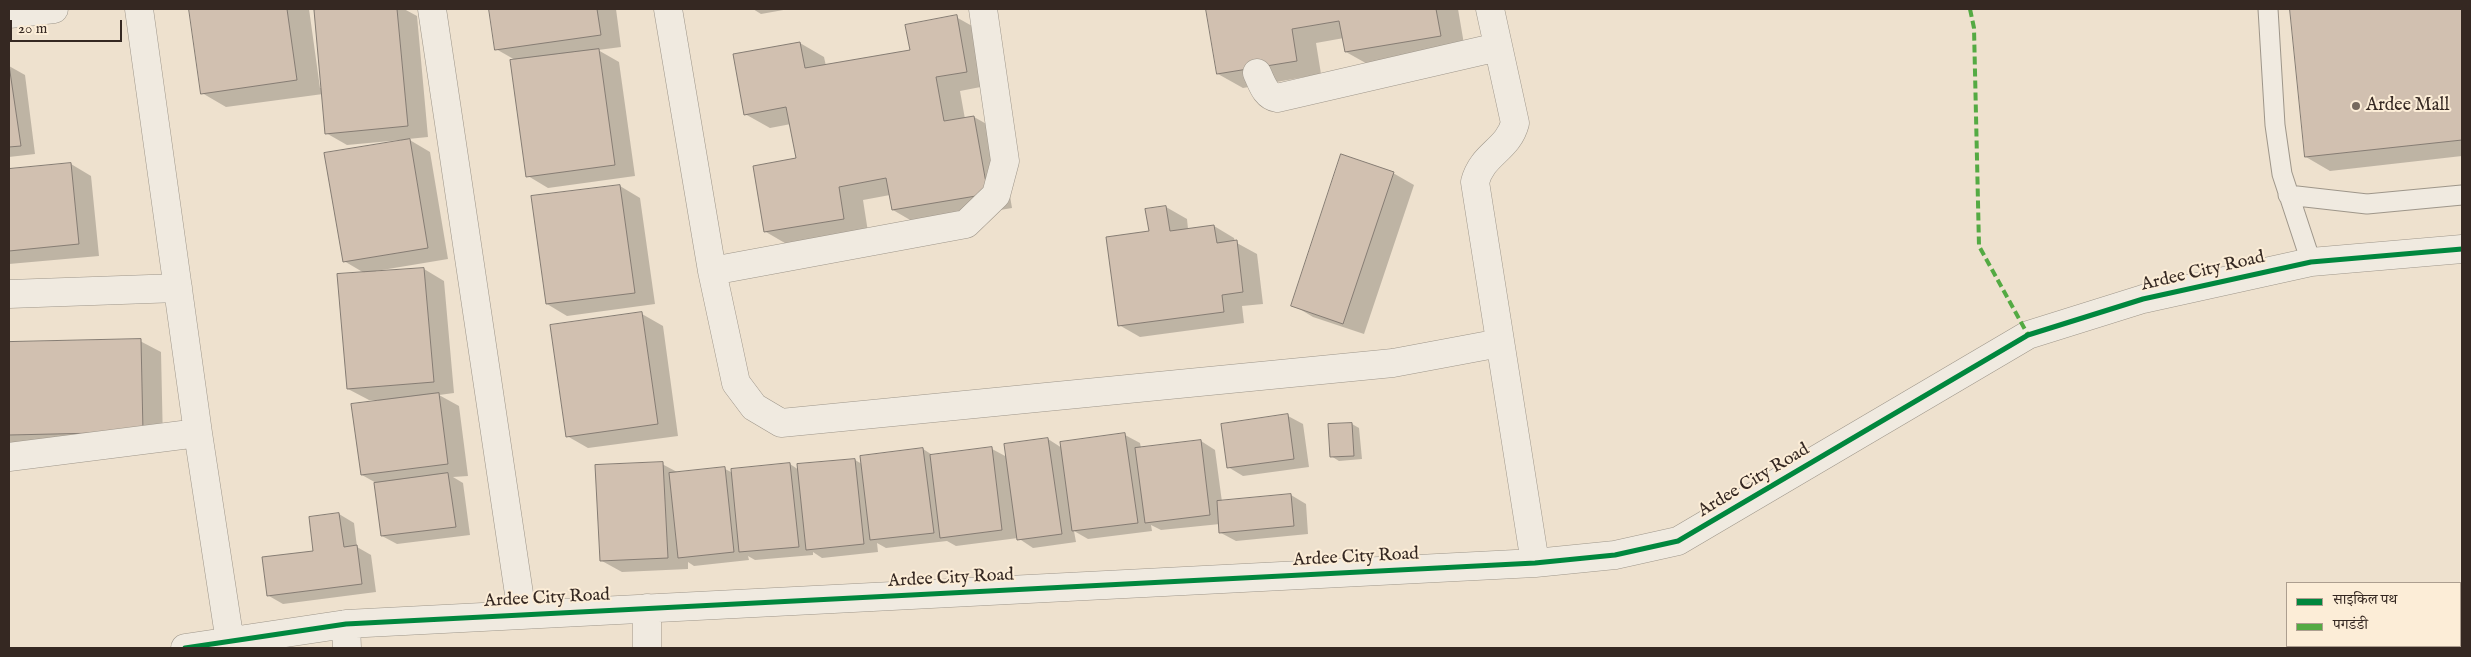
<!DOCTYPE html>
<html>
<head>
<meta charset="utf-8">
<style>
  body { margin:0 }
  #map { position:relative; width:2471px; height:657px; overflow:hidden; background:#eee1ce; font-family:"IM FELL English","Noto Serif Devanagari",serif }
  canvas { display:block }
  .frame { position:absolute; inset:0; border:10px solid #352822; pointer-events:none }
  .legend { position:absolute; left:2286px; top:582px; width:175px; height:65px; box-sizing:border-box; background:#fcedd7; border:1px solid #ac9e8f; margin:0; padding:6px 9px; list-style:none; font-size:15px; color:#352822 }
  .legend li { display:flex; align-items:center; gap:10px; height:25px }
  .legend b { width:25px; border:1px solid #ac9e8f }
  .scale { position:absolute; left:10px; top:20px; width:112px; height:22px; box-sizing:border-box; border:2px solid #352822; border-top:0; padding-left:6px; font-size:15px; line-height:18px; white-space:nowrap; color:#352822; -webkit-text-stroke:4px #fcedd7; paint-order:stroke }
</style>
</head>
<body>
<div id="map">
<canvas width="2471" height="657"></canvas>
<div class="frame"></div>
<ul class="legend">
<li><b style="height:6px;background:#00873e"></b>साइकिल पथ</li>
<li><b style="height:6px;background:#54aa43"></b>पगडंडी</li>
</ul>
<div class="scale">20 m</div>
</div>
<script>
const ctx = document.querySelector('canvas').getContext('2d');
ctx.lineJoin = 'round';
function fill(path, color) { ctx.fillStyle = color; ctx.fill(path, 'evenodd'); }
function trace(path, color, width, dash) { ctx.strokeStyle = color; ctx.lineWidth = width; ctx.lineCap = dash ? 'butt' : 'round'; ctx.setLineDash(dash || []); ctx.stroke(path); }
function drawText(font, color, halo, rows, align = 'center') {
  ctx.font = font + ' "IM FELL English",serif'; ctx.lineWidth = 4; ctx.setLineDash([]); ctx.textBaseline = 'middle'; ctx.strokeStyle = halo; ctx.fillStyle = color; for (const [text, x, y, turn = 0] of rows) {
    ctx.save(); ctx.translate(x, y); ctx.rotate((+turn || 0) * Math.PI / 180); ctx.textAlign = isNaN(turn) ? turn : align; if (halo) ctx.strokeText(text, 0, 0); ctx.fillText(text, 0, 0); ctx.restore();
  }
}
fill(new Path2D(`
  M 190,9 L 309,9 L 320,88 L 322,88 L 319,11 L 315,9 L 404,9 L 417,16 L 428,137 L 408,139 L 430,152 L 448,259 L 376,271 L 376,273 L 424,269 L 444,281 L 454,393 L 439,395 L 459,406 L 468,476 L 453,477 L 463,483 L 470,535 L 397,544 L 382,536 L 378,484 L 362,475 L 378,402 L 378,400 L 369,400 L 348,389 L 366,274 L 344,261 L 401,140 L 347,145 L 326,133 L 323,94 L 226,107 L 202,93 Z
  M 490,9 L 616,9 L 621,47 L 598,50 L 619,62 L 635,176 L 548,188 L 528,176 L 517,61 L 496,49 Z
  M 753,9 L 789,9 L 761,14 Z
  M 1207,9 L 1458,9 L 1465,50 L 1371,66 L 1346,52 L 1344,38 L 1316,43 L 1321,74 L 1243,88 L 1218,74 Z
  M 2292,9 L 2462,9 L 2462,156 L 2330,171 L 2306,157 Z
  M 956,17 L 981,31 L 991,85 L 960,91 L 965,119 L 974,117 L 999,131 L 1012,208 L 917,224 L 893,210 L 890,195 L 863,200 L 868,232 L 790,246 L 766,232 L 797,159 L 791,124 L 770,128 L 745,114 L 800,43 L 824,57 L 826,66 L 911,51 Z
  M 9,66 L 25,75 L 35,154 L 9,157 Z
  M 71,164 L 91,176 L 99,256 L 9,264 L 9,170 Z
  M 1393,173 L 1414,185 L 1364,334 L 1313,317 L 1293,305 Z
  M 620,186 L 640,198 L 655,304 L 567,316 L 547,304 Z
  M 1166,207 L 1187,219 L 1188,229 L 1214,226 L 1234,238 L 1235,242 L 1257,254 L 1263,304 L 1242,306 L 1244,323 L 1140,337 L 1119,325 L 1150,232 Z
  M 642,314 L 663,326 L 678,436 L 588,448 L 567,436 Z
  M 140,341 L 161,352 L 163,443 L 9,446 L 9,343 Z
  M 1288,416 L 1303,424 L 1309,467 L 1243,476 L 1228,467 Z
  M 1352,424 L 1359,428 L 1362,459 L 1339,461 L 1331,456 Z
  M 1125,435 L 1140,443 L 1141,448 L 1201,441 L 1215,450 L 1222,502 L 1291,495 L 1306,504 L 1308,534 L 1236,541 L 1221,533 L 1220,524 L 1161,530 L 1151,525 L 1152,531 L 1088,539 L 1074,531 L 1076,542 L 1033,548 L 1018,538 L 956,546 L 947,541 L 886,548 L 877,543 L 878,552 L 822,558 L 813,552 L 813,555 L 755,560 L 748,556 L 749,560 L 694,566 L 688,562 L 688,569 L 622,572 L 602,561 L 662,464 L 679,473 L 725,469 L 733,473 L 790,464 L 799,470 L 855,460 L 862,464 L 861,457 L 923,449 L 934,456 L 992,449 L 1007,457 L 1048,439 L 1062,448 L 1062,443 Z
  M 339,514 L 354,523 L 357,547 L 371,555 L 376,592 L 283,604 L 269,596 L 314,552 Z`), '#0003');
const building = new Path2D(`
  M 189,9 L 287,9 L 297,80 L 201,94 Z
  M 329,9 L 397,9 L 408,126 L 325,134 L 314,10 Z
  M 489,9 L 597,9 L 601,35 L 495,50 Z
  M 1206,9 L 1436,9 L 1441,36 L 1345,52 L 1339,21 L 1292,29 L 1297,61 L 1217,74 Z
  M 2290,9 L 2462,9 L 2462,140 L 2305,157 Z
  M 957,15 L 967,72 L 936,77 L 944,121 L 974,116 L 988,194 L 892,210 L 886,178 L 839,187 L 844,219 L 764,232 L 753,166 L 796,158 L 786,107 L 744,115 L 733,54 L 800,42 L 805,68 L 910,50 L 905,25 Z
  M 599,49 L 615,165 L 526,177 L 510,60 Z
  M 9,65 L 21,146 L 9,147 Z
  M 410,139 L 428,248 L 343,262 L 324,153 Z
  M 1341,154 L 1394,172 L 1343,324 L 1291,306 Z
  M 71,163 L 79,244 L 9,251 L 9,169 Z
  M 620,185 L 635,293 L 546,304 L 531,196 Z
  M 1166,206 L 1170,231 L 1214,225 L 1217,243 L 1237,240 L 1243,292 L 1222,295 L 1224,312 L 1118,326 L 1106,237 L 1149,231 L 1145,209 Z
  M 424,268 L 434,382 L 347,389 L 337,274 Z
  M 642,312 L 658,424 L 566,437 L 550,325 Z
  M 141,339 L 143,432 L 9,435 L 9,342 Z
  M 439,393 L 448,464 L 361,475 L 351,404 Z
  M 1288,414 L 1294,459 L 1227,468 L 1221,424 Z
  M 1352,423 L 1354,456 L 1330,457 L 1328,424 Z
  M 1125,433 L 1138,523 L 1072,531 L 1060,442 Z
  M 1048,438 L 1062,534 L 1017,540 L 1004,444 Z
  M 1201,440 L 1210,515 L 1145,523 L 1135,448 Z
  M 992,447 L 1002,530 L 940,538 L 930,455 Z
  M 923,448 L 934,533 L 870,540 L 860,456 Z
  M 855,459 L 864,544 L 806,550 L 797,464 Z
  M 663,462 L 668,558 L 600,561 L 595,465 Z
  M 790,463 L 799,547 L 739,552 L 731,469 Z
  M 725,467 L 734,552 L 678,558 L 669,473 Z
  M 448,473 L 456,527 L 381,536 L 374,483 Z
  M 1291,494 L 1294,526 L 1219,533 L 1217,501 Z
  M 339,513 L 344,547 L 357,545 L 362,584 L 267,596 L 262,557 L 313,551 L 309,517 Z`);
fill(building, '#d1c0b0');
trace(building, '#857c73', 1);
const service = new Path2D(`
  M 2268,9 L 2275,125 L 2282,174 L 2311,262
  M 2288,195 L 2367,204 L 2462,195`);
const minor = new Path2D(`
  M 139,9 L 198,433 L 230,642
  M 432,9 L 522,614
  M 668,9 L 712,271 L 736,383 L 754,407 L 781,423 L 1393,363 L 1500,343
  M 1490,9 L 1515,123 C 1508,150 1482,154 1475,182 L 1535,563
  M 9,14 L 54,9
  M 1257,73 C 1262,83 1265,96 1277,98 L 1498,47
  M 712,271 L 966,224 L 996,195 L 1005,161 L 983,9
  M 9,294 L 178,288
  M 9,457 L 198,433
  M 647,608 L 647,648
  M 346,624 L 347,648
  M 185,648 L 346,624 L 1535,563 L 1615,555 L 1678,541 L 2028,335 L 2143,299 L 2311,262 L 2462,249`);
trace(service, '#9e968a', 21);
trace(minor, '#9e968a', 29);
trace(service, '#f0eae0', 19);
trace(minor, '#f0eae0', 28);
trace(new Path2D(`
  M 1970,9 L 1974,28 L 1979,246 L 2028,335`), '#54aa43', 4, [8, 4]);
trace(new Path2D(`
  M 185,648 L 346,624 L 1535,563 L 1615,555 L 1678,541 L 2028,335 L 2143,299 L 2311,262 L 2462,249`), '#00873e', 5);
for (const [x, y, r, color] of [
  [2356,106,5,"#76695e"]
]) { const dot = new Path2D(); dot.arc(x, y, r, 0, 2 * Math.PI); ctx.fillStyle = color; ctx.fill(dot); trace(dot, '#fcedd7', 2); }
drawText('18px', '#352822', '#fcedd7', [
  ["Ardee Mall",2366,106]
], 'left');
drawText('18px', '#352822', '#fcedd7', [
  ["Ardee City Road",2203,272,-13],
  ["Ardee City Road",1754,481,-31],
  ["Ardee City Road",1356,558,-3],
  ["Ardee City Road",951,579,-3],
  ["Ardee City Road",547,599,-3]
]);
</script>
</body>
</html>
